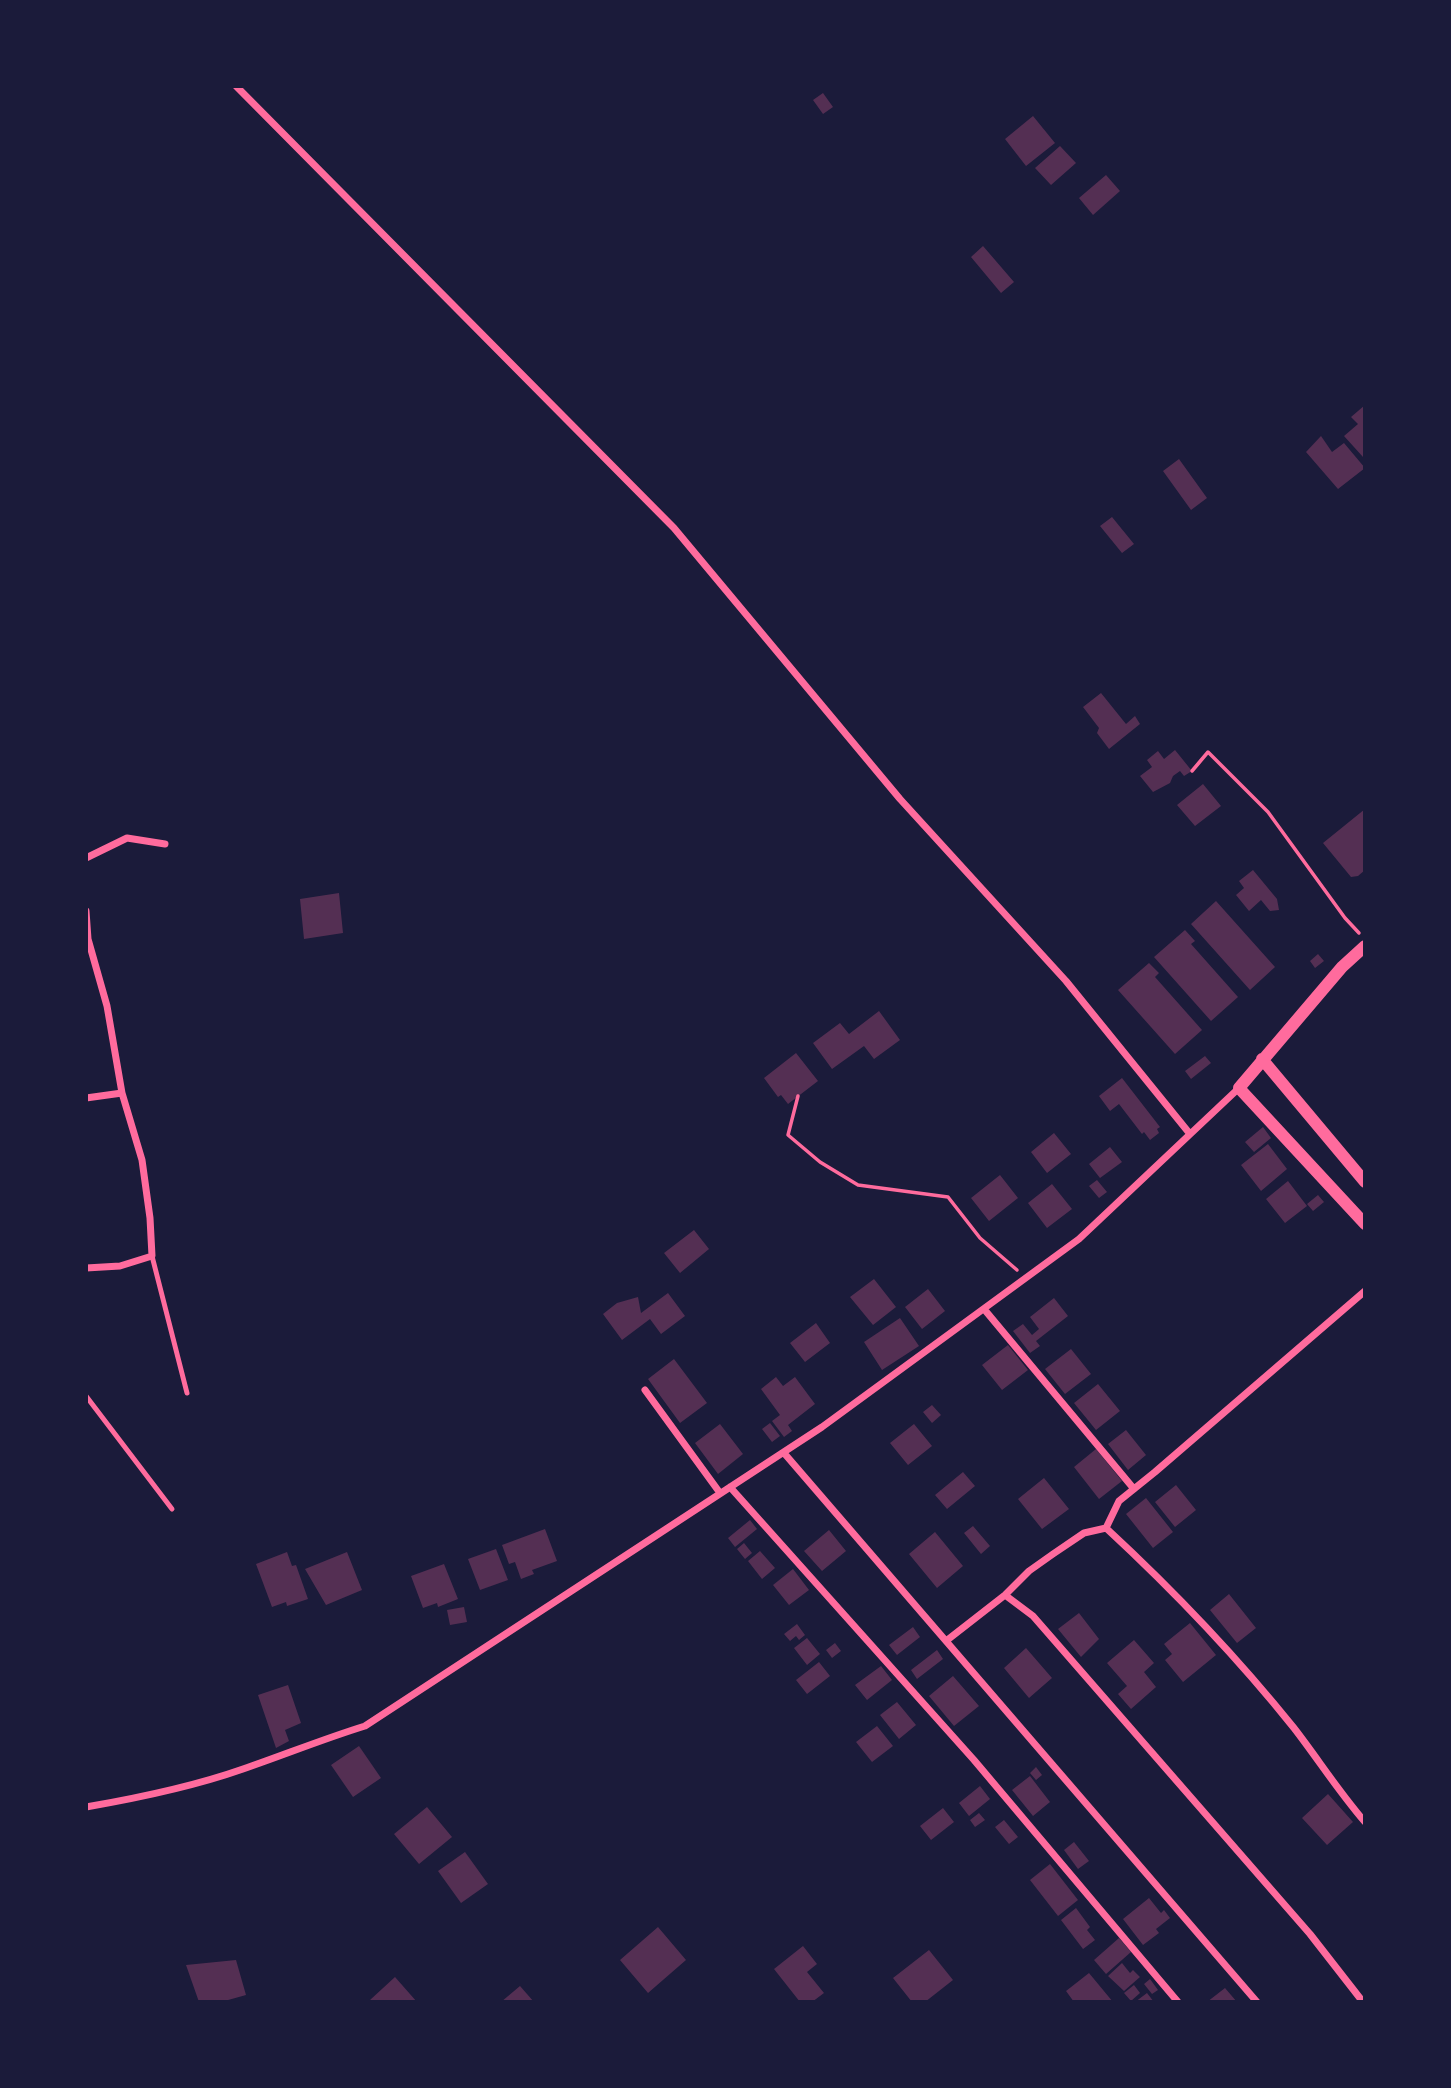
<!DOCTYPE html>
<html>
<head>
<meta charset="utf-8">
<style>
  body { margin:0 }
  #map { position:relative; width:1451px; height:2088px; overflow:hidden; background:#1b1b3a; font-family:"Titillium Web",sans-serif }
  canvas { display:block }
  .frame { position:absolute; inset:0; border:88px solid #1b1b3a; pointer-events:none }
</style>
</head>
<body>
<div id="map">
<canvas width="1451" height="2088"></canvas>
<div class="frame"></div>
</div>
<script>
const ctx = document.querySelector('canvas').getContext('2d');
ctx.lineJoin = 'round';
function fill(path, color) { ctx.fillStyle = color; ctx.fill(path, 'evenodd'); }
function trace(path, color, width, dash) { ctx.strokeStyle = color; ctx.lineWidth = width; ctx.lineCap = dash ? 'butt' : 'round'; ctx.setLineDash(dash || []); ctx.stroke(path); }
fill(new Path2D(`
  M 823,93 L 833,107 L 823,114 L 813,100 Z
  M 1033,116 L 1055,143 L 1026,166 L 1005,139 Z
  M 1060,146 L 1076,163 L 1051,185 L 1035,168 Z
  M 1106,175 L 1120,191 L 1093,215 L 1079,198 Z
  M 983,246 L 1014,282 L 1001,293 L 971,257 Z
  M 1365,405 L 1365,455 L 1363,457 L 1344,436 L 1358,424 L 1351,417 Z
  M 1321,436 L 1332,452 L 1344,443 L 1365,468 L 1338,489 L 1306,452 Z
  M 1179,459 L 1207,498 L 1191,510 L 1163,471 Z
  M 1112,517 L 1134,544 L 1122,553 L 1100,526 Z
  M 1101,693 L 1126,724 L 1135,716 L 1140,724 L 1109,749 L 1097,733 L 1099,728 L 1083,707 Z
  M 1175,750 L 1192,771 L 1184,776 L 1180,771 L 1173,776 L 1170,783 L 1153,792 L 1140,776 L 1152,767 L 1147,760 L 1158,751 L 1164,759 Z
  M 1203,784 L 1221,806 L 1195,826 L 1177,805 Z
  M 1365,809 L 1365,870 L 1358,876 L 1351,877 L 1323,843 Z
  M 1253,870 L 1277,899 L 1279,910 L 1270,911 L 1261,900 L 1249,911 L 1236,895 L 1244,888 L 1239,881 Z
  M 339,893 L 343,933 L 304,939 L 300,899 Z
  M 1216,901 L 1275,967 L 1250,990 L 1191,924 Z
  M 1185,930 L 1195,941 L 1191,944 L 1238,997 L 1211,1021 L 1154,957 Z
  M 1318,954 L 1324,961 L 1315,968 L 1310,961 Z
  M 1149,963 L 1159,973 L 1155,977 L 1202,1030 L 1175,1054 L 1118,990 Z
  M 879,1011 L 900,1040 L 874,1059 L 864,1046 L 832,1069 L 813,1043 L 840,1023 L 849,1034 Z
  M 796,1053 L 818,1081 L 788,1104 L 781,1095 L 778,1097 L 764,1078 Z
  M 1205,1056 L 1211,1063 L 1191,1079 L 1185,1071 Z
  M 1122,1078 L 1160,1127 L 1157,1129 L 1159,1133 L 1150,1140 L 1144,1132 L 1142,1134 L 1119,1104 L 1110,1111 L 1099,1096 Z
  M 1263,1127 L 1271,1138 L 1254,1152 L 1245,1142 Z
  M 1054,1133 L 1071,1154 L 1047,1173 L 1031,1152 Z
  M 1268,1144 L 1287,1169 L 1261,1191 L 1241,1165 Z
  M 1110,1147 L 1122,1162 L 1100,1178 L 1089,1164 Z
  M 1000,1175 L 1018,1198 L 989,1221 L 971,1198 Z
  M 1097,1180 L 1107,1192 L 1099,1198 L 1089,1186 Z
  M 1288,1181 L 1307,1206 L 1285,1223 L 1266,1199 Z
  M 1052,1184 L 1072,1209 L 1047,1228 L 1028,1203 Z
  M 1318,1195 L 1324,1202 L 1313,1211 L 1307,1204 Z
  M 694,1230 L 709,1249 L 680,1273 L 664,1253 Z
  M 874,1279 L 896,1307 L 873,1325 L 850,1297 Z
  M 928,1289 L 945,1311 L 922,1329 L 905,1307 Z
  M 668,1293 L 685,1316 L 661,1334 L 650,1319 L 622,1340 L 603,1314 L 617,1303 L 638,1297 L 641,1313 Z
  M 1054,1298 L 1068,1316 L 1036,1341 L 1040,1346 L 1030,1353 L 1013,1331 L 1023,1324 L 1032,1335 L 1039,1329 L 1030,1317 Z
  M 900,1318 L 919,1346 L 882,1370 L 864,1342 Z
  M 816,1323 L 830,1343 L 805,1362 L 790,1343 Z
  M 1008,1345 L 1028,1370 L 1002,1390 L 982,1365 Z
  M 1071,1349 L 1091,1374 L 1065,1394 L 1045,1369 Z
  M 674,1359 L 707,1403 L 680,1423 L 648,1379 Z
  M 776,1377 L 783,1386 L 795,1377 L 815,1404 L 788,1425 L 792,1431 L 784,1437 L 772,1421 L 780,1415 L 761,1389 Z
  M 1098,1384 L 1120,1411 L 1096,1430 L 1074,1403 Z
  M 932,1405 L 941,1415 L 932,1423 L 923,1412 Z
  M 770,1423 L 780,1436 L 772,1442 L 762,1429 Z
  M 720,1424 L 743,1454 L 718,1474 L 695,1443 Z
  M 914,1424 L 932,1446 L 908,1465 L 890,1443 Z
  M 1126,1430 L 1146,1455 L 1128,1470 L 1108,1444 Z
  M 1096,1449 L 1122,1481 L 1099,1499 L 1074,1467 Z
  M 963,1472 L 975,1486 L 947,1509 L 935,1495 Z
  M 1044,1478 L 1069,1509 L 1042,1529 L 1018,1499 Z
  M 1176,1485 L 1196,1510 L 1175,1527 L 1155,1502 Z
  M 1146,1498 L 1173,1532 L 1153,1548 L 1126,1514 Z
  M 750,1520 L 757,1529 L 735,1547 L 728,1538 Z
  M 973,1526 L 990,1546 L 981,1554 L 964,1533 Z
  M 545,1529 L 557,1561 L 532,1570 L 534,1574 L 521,1579 L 515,1562 L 509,1564 L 502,1545 Z
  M 829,1530 L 846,1551 L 822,1571 L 804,1551 Z
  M 935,1532 L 963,1566 L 937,1588 L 909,1554 Z
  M 744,1543 L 752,1553 L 745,1559 L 737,1549 Z
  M 496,1549 L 508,1580 L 480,1590 L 468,1559 Z
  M 760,1551 L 775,1568 L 762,1579 L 748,1561 Z
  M 287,1552 L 292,1566 L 296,1565 L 308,1599 L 287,1606 L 286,1602 L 272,1607 L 256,1564 Z
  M 347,1552 L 362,1590 L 326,1605 L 305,1569 Z
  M 444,1564 L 458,1599 L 438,1607 L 437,1603 L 423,1608 L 411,1576 Z
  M 793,1569 L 809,1590 L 789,1605 L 773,1585 Z
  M 1229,1594 L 1256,1628 L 1237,1643 L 1210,1610 Z
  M 464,1607 L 467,1622 L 450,1625 L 447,1610 Z
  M 1079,1613 L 1099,1639 L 1081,1657 L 1058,1629 Z
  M 1190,1623 L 1216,1655 L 1183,1682 L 1165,1660 L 1172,1654 L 1164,1644 Z
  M 797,1624 L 805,1635 L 799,1640 L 796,1636 L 790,1641 L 784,1634 Z
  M 913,1627 L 920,1637 L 897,1655 L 889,1645 Z
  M 807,1638 L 820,1654 L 807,1665 L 794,1648 Z
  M 1134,1640 L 1154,1663 L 1144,1672 L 1156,1687 L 1131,1709 L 1118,1694 L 1127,1686 L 1107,1663 Z
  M 835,1643 L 841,1651 L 832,1658 L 826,1650 Z
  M 1026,1648 L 1052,1678 L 1029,1698 L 1004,1668 Z
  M 937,1650 L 943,1659 L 917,1679 L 911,1670 Z
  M 819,1662 L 830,1676 L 807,1694 L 796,1680 Z
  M 881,1666 L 892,1680 L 867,1700 L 855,1685 Z
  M 953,1676 L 979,1706 L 954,1726 L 929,1696 Z
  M 288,1685 L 301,1723 L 285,1730 L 289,1741 L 276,1748 L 258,1695 Z
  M 897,1702 L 916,1725 L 899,1739 L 880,1715 Z
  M 877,1726 L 893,1746 L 872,1762 L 856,1742 Z
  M 359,1746 L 381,1778 L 353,1797 L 331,1765 Z
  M 1036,1767 L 1042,1775 L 1036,1780 L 1030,1773 Z
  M 1030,1776 L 1050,1802 L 1033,1816 L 1012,1790 Z
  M 980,1786 L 990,1799 L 969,1816 L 959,1803 Z
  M 1328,1794 L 1353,1822 L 1327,1845 L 1302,1818 Z
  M 427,1807 L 452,1837 L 419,1864 L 394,1834 Z
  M 943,1808 L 954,1822 L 931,1840 L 920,1826 Z
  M 979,1813 L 985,1820 L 975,1827 L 970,1820 Z
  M 1004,1820 L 1018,1837 L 1009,1844 L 995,1827 Z
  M 1074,1842 L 1089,1861 L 1078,1869 L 1064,1850 Z
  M 465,1852 L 488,1884 L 461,1903 L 438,1871 Z
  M 1050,1864 L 1078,1900 L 1058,1916 L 1030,1880 Z
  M 1149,1898 L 1161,1913 L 1164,1910 L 1170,1918 L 1156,1929 L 1159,1933 L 1143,1945 L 1123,1919 Z
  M 1076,1908 L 1090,1927 L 1087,1930 L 1095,1940 L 1083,1949 L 1061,1920 Z
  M 658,1927 L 686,1960 L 648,1993 L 620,1960 Z
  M 1119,1938 L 1131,1952 L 1106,1974 L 1094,1960 Z
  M 803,1946 L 817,1964 L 807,1972 L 824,1993 L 812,2002 L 800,2002 L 774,1969 Z
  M 929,1950 L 953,1980 L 925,2002 L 912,2002 L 893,1978 Z
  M 236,1960 L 246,1995 L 221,2002 L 199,2002 L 186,1965 Z
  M 1122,1963 L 1130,1973 L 1133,1970 L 1140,1977 L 1124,1991 L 1108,1976 Z
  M 1089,1973 L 1113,2002 L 1074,2002 L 1066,1991 Z
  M 395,1977 L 417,2002 L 372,2002 L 370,2000 Z
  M 1150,1979 L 1158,1990 L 1152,1994 L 1144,1984 Z
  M 1134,1985 L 1140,1993 L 1131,2001 L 1124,1993 Z
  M 520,1986 L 534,2002 L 501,2002 Z
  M 1225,1988 L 1237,2002 L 1207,2002 Z
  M 1147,1993 L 1154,2002 L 1135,2002 Z`), '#542f53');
trace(new Path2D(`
  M 1192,771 L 1208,752 L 1268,812 L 1345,918 L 1359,933
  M 798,1096 L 788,1135 L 820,1162 L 858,1185 L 948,1197 L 980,1238 L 1017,1270`), '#ff6b9d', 3.5);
trace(new Path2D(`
  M 152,1256 L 187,1393
  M 86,1396 L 172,1509`), '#ff6b9d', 5);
trace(new Path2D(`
  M 236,86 L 674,528 L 900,799 L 1066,981 L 1190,1134
  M 86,858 L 127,838 L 165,844
  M 86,911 L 88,939 L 107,1006 L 122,1093 L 86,1098
  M 86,1268 L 120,1266 L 152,1256 L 150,1218 L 142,1160 L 122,1093
  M 984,1309 L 1134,1489
  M 645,1390 L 720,1493
  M 784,1453 L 1257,2002
  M 730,1487 L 974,1760 L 1178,2002
  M 1106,1528 L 1119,1501 L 1155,1472 L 1365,1291
  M 1005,1595 L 1033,1616 L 1310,1934 L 1363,2002
  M 946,1641 L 1005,1595 L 1029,1571 L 1053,1554 L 1084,1533 L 1106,1528 C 1173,1590 1237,1657 1294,1728 C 1318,1759 1339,1792 1365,1822
  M 86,1807 C 138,1798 192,1787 243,1769 C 284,1755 323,1739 365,1726 L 822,1427 L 1079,1239 L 1239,1088`), '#ff6b9d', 7);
trace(new Path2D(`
  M 1365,946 L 1342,967 L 1239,1088 L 1365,1224
  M 1262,1059 L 1365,1182`), '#ff6b9d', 12);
</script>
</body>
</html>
